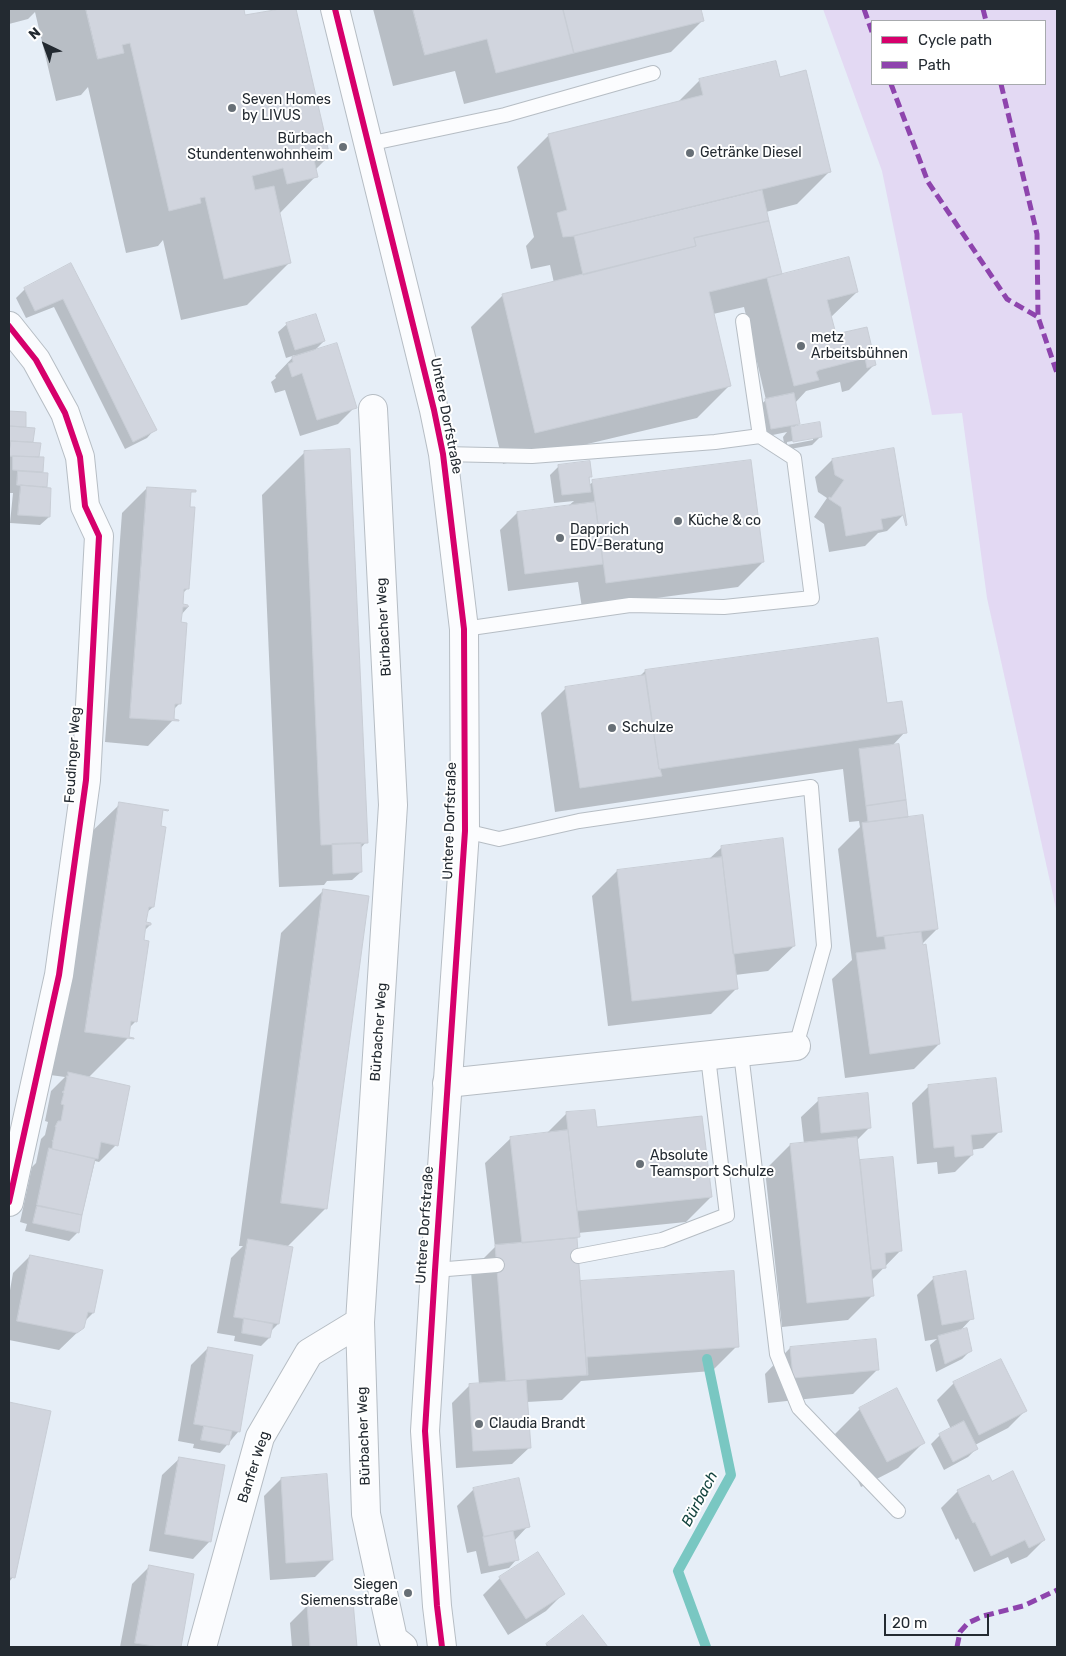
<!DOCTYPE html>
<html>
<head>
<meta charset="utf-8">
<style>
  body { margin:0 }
  #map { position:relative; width:1066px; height:1656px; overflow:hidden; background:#e6eef7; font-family:Rubik,sans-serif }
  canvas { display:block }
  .frame { position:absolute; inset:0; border:10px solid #232a31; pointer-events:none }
  .legend { position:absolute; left:871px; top:20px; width:175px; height:65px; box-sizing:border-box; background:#fff; border:1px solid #a7aaad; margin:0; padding:6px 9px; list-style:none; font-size:15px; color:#232a31 }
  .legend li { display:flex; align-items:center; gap:10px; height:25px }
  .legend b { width:25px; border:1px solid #a7aaad }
  .north { position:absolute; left:20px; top:20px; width:50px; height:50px; -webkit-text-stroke:4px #fff; paint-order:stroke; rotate:318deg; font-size:14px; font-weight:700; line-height:20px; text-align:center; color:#232a31 }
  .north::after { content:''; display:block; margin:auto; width:18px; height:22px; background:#232a31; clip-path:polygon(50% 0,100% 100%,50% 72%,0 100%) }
  .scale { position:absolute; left:884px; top:1614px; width:105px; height:22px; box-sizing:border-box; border:2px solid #232a31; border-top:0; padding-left:6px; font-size:15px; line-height:18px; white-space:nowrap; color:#232a31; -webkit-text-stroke:4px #fff; paint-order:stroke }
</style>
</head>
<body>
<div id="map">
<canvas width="1066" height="1656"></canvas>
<div class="frame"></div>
<ul class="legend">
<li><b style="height:6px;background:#d6006c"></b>Cycle path</li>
<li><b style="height:6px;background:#8e44ad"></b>Path</li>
</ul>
<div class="north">N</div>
<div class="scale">20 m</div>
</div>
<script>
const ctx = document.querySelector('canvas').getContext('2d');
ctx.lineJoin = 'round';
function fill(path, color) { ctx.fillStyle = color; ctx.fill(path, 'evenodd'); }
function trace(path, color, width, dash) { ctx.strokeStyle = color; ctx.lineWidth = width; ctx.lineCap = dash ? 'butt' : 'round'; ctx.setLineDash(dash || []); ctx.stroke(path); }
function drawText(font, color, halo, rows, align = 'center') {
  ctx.font = font + ' Rubik,sans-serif'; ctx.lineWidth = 4; ctx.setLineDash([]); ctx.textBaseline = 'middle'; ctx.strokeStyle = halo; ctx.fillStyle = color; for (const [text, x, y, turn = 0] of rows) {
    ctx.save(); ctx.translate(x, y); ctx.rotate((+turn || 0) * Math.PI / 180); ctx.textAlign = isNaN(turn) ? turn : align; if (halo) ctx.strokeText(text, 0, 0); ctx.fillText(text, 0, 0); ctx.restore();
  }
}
fill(new Path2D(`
  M 823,9 L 1057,9 L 1057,913 L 987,598 L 962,413 L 932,415 L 882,171 ZM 872,21 L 1045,21 L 1045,84 L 872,84 Z`), '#e3d9f3');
fill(new Path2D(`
  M 9,9 L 242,9 L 244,17 L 286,9 L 295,9 L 329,156 L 315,170 L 316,176 L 279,214 L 290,262 L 247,305 L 181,320 L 163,240 L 158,246 L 126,253 L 88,87 L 81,95 L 56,101 L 35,12 L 28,19 L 9,24 Z
  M 373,9 L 700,9 L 703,20 L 671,52 L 464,104 L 455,71 L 393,86 Z
  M 779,78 L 829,172 L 797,204 L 766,212 L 781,274 L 778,276 L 857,292 L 831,317 L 835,336 L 866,329 L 874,365 L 849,390 L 842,392 L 840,382 L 806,391 L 795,403 L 798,423 L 794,428 L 821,436 L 812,445 L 785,450 L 783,437 L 787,432 L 763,437 L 757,408 L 766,400 L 744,307 L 713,314 L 729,386 L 697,418 L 503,464 L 471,327 L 503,295 L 554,283 L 550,265 L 531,269 L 526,246 L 534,237 L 517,167 L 549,135 L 677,103 L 700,80 ZM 813,437 L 813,440 L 787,445 L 787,442 Z
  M 70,265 L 155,429 L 147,438 L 125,449 L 54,307 L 26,318 L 16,298 L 25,289 Z
  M 287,324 L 324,341 L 313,352 L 355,407 L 338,424 L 300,436 L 285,390 L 275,393 L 271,382 L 276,378 L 275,376 L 295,355 L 286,358 L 278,332 Z
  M 9,413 L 25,413 L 24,428 L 33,429 L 32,443 L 38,459 L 42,459 L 42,473 L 47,474 L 46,488 L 49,517 L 40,525 L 10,523 L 13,493 L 9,493 Z
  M 304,453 L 366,842 L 360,849 L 361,872 L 352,880 L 327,881 L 324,885 L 279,887 L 262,495 Z
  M 832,460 L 904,514 L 887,531 L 878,533 L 865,546 L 829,552 L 824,524 L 814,517 L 827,498 L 818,492 L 815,477 Z
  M 559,466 L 591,476 L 588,479 L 589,485 L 593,482 L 763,562 L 738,587 L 582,608 L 578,582 L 508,591 L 500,530 L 517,513 L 567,507 L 574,501 L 554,503 L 550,475 Z
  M 147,488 L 188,588 L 182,594 L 182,605 L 189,606 L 181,615 L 179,704 L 174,709 L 173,720 L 148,746 L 105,742 L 122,513 Z
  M 645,671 L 886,704 L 905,732 L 892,746 L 907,816 L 937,929 L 922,944 L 939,1044 L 914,1069 L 845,1078 L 832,979 L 852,960 L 838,849 L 860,827 L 859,821 L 849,822 L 843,769 L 555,812 L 541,713 L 566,688 L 638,678 Z
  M 120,804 L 153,907 L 146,913 L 145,923 L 150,925 L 144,931 L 135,1022 L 129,1028 L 128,1038 L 88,1078 L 116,1145 L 99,1162 L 95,1161 L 78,1232 L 69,1241 L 25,1231 L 27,1224 L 20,1222 L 32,1167 L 36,1163 L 41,1139 L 45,1135 L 48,1122 L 45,1121 L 51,1091 L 65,1077 L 43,1074 L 77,846 Z
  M 722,847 L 794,946 L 768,971 L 735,975 L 736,989 L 711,1014 L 608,1026 L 592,896 L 617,871 L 708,860 Z
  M 324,890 L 368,897 L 325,1209 L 287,1247 L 278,1324 L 270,1332 L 269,1338 L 261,1346 L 234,1341 L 235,1336 L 217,1333 L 231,1258 L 243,1246 L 239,1246 L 281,933 Z
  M 929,1086 L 1000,1131 L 983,1148 L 971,1150 L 972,1155 L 955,1172 L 938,1174 L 937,1162 L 917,1164 L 912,1103 Z
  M 819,1100 L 870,1127 L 856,1141 L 859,1162 L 891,1159 L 901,1250 L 871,1281 L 873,1295 L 848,1320 L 782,1327 L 765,1170 L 790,1145 L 804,1144 L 801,1117 Z
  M 567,1113 L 596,1128 L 711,1197 L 686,1222 L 578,1233 L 579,1236 L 576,1239 L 579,1282 L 737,1346 L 712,1371 L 581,1381 L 562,1400 L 527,1402 L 530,1447 L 512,1464 L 456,1468 L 452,1403 L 470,1385 L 479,1385 L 471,1271 L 495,1247 L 485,1163 L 511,1138 L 546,1134 Z
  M 30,1256 L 93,1313 L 85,1321 L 83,1327 L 59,1350 L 9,1340 L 9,1296 L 13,1273 Z
  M 934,1278 L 972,1318 L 959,1332 L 971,1350 L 962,1359 L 936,1372 L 930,1345 L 937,1339 L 925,1341 L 917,1295 Z
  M 875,1340 L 878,1369 L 853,1394 L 768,1403 L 765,1374 L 790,1348 Z
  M 208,1348 L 238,1432 L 220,1453 L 193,1448 L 194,1444 L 178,1441 L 191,1365 Z
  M 954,1383 L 1025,1411 L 1008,1428 L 975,1445 L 977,1448 L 968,1457 L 944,1470 L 931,1444 L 940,1435 L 951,1429 L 937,1400 Z
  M 9,1403 L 49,1412 L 13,1577 L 9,1582 Z
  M 860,1409 L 923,1443 L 898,1468 L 861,1487 L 835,1434 Z
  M 180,1458 L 210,1541 L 193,1559 L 149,1551 L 162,1475 Z
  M 281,1479 L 332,1560 L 315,1577 L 270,1580 L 264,1496 Z
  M 991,1483 L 1044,1540 L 1027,1557 L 1011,1564 L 1008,1557 L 974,1572 L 958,1538 L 956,1540 L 941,1508 L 958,1491 Z
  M 474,1489 L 528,1526 L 514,1541 L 517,1559 L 509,1568 L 481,1574 L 476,1551 L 467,1553 L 457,1506 Z
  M 149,1567 L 193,1575 L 180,1647 L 120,1647 L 132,1584 Z
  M 500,1578 L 563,1594 L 546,1611 L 508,1635 L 483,1595 Z
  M 352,1602 L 355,1647 L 292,1647 L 290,1623 L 307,1606 Z
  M 583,1617 L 607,1647 L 545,1647 L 547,1645 Z`), '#0003');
trace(new Path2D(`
  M 706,1647 L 678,1571 L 731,1475 L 707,1359`), '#79c7c2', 10);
const building = new Path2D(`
  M 86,9 L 244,9 L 245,15 L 280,9 L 296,9 L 330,157 L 314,160 L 318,177 L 287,184 L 283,168 L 252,176 L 255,190 L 274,186 L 291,263 L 224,279 L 205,197 L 200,198 L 201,203 L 169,211 L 130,43 L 122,45 L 124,53 L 98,59 Z
  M 413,9 L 563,9 L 574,53 L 496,73 L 487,39 L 425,55 Z
  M 563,9 L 701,9 L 704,21 L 574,53 Z
  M 776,61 L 780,77 L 806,70 L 831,172 L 574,236 L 563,237 L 557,213 L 567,210 L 548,134 L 703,95 L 699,79 Z
  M 762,190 L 769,221 L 694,238 L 696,246 L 583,275 L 574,236 Z
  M 769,221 L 782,274 L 709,292 L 731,386 L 535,433 L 502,294 L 696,246 L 694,238 Z
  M 849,257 L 858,292 L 827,300 L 836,334 L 867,327 L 876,365 L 867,368 L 865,358 L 819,370 L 816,372 L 819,380 L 794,386 L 767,278 Z
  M 71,263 L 157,430 L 133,442 L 63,299 L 35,311 L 24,288 Z
  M 316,314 L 325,341 L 295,350 L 286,323 Z
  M 337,343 L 357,408 L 317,420 L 302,373 L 292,377 L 288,364 L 293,362 L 292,357 Z
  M 794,393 L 800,424 L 771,429 L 765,399 Z
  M 9,411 L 26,412 L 26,427 L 9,426 Z
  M 820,422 L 822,437 L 793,442 L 791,427 Z
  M 9,426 L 35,428 L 33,442 L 9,441 Z
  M 11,441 L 41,443 L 39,457 L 9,456 Z
  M 894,448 L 907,525 L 906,526 L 903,515 L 881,519 L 883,529 L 846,536 L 841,507 L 829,499 L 829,497 L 831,498 L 844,480 L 835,475 L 832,459 Z
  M 350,449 L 368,843 L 321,845 L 304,451 Z
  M 13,456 L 44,457 L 43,472 L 13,470 Z
  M 751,460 L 764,562 L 606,583 L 592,480 Z
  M 590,461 L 592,477 L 589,477 L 591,492 L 562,495 L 558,465 Z
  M 18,471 L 48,473 L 47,487 L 17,485 Z
  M 21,485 L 51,488 L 50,517 L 18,515 Z
  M 147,487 L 196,490 L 196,492 L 191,492 L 190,507 L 195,507 L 189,589 L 184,589 L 183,604 L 188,605 L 188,607 L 183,607 L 181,622 L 187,623 L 181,704 L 175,704 L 174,719 L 179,720 L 179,721 L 130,718 Z
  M 595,502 L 603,564 L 525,574 L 517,512 Z
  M 878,638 L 887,703 L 902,701 L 907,733 L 659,769 L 645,670 Z
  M 645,675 L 659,769 L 660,769 L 662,776 L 580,788 L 565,687 Z
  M 899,744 L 906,800 L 866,806 L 859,749 Z
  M 906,800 L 908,817 L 868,822 L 866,806 Z
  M 119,802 L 169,810 L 168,811 L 163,810 L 161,826 L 166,827 L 154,907 L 149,907 L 146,922 L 151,923 L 151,925 L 146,925 L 144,940 L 149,941 L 137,1022 L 131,1021 L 129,1037 L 134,1038 L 134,1039 L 85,1032 Z
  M 923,815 L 938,929 L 877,937 L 862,823 Z
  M 783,838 L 795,946 L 733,954 L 721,846 Z
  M 361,843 L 362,872 L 333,874 L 332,844 Z
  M 722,857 L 738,989 L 632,1001 L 617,870 Z
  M 323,889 L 369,896 L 327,1209 L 281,1203 Z
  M 921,932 L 923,945 L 926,944 L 940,1044 L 870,1054 L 856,953 L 886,949 L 884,936 Z
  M 68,1072 L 130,1086 L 118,1146 L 101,1142 L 98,1159 L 52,1149 L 53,1142 L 52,1140 L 53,1141 L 56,1127 L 55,1127 L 58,1121 L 61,1121 L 64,1105 L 61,1104 L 64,1093 L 62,1092 L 64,1091 L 67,1078 L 66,1076 L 68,1076 Z
  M 996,1078 L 1002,1132 L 971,1135 L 973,1155 L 955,1157 L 954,1146 L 934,1148 L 928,1085 Z
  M 868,1093 L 871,1128 L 821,1133 L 818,1098 Z
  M 595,1110 L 597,1127 L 702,1116 L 712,1197 L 577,1211 L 566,1112 Z
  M 568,1130 L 580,1237 L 522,1243 L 510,1137 Z
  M 857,1137 L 874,1296 L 807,1303 L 790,1144 Z
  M 49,1148 L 95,1159 L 82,1215 L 37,1205 Z
  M 893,1157 L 902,1251 L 885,1253 L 886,1268 L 871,1270 L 860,1160 Z
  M 37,1206 L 82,1215 L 79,1233 L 33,1223 Z
  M 577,1238 L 587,1375 L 506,1381 L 495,1245 Z
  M 248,1239 L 293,1247 L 279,1324 L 234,1317 Z
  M 30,1255 L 103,1270 L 94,1313 L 88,1312 L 84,1328 L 77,1333 L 17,1321 Z
  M 734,1271 L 739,1347 L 587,1357 L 588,1375 L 587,1375 L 580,1281 Z
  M 966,1271 L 974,1319 L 942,1325 L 933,1277 Z
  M 244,1318 L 273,1324 L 270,1338 L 242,1333 Z
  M 967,1328 L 972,1351 L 945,1364 L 938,1336 Z
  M 876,1339 L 879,1370 L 793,1378 L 790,1347 Z
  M 208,1347 L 253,1355 L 240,1432 L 194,1424 Z
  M 1001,1359 L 1027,1411 L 979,1435 L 953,1382 Z
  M 526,1380 L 531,1448 L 473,1451 L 469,1384 Z
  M 897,1388 L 925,1443 L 887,1462 L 859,1408 Z
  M 9,1402 L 51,1411 L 15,1578 L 9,1577 Z
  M 964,1421 L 978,1449 L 953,1462 L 939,1434 Z
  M 204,1426 L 232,1431 L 229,1445 L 201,1440 Z
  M 179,1457 L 225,1465 L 211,1542 L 165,1534 Z
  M 1013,1471 L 1045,1540 L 1029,1548 L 1025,1540 L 991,1556 L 975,1522 L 973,1523 L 957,1490 L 989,1475 L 992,1481 Z
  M 327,1474 L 333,1560 L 286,1563 L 281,1478 Z
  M 519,1478 L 530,1527 L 484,1537 L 473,1488 Z
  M 513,1531 L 519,1560 L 489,1566 L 483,1537 Z
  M 538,1552 L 565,1594 L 526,1619 L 499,1577 Z
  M 149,1565 L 194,1574 L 181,1647 L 159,1647 L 135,1643 Z
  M 353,1601 L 357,1647 L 310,1647 L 307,1604 Z
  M 583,1615 L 608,1647 L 549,1647 L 546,1644 Z`);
fill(building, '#d1d5de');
trace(building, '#c8cdd5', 1);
const service = new Path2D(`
  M 368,144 L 505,115 L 653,73
  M 443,454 L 532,456 L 715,442 L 760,436
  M 464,629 L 630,605 L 724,607 L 812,598 L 794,458 L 760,436 L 743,321
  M 465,831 L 499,839 L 579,821 L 811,787 L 824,946 L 796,1046
  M 741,1053 L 777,1354 L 799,1408 L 898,1511
  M 578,1256 L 662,1240 L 727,1215 L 708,1057
  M 435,1270 L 497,1265`);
const minor = new Path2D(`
  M 9,326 L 36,360 L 65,413 L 80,457 L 85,506 L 99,536 L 86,780 L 59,975 L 9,1202
  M 373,409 L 393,805 L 360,1322 L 366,1514 L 393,1639 L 403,1647
  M 447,1083 L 796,1046
  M 202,1647 L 260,1437 L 309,1353 L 360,1322`);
const tertiary = new Path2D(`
  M 335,9 L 434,410 L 443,454 L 464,629 L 465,831 L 435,1270 L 425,1431 L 437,1606 L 442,1647`);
trace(service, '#b6bdc4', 16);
trace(minor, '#b6bdc4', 30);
trace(tertiary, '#b6bdc4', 30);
trace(service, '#fbfcfe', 14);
trace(minor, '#fbfcfe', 28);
trace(tertiary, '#fbfcfe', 28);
trace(new Path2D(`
  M 864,9 L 872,32
  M 983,9 L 986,21
  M 891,84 L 928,182 L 1007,299 L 1038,317
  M 1001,84 L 1037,234 L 1038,317 L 1057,373
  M 957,1647 L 960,1632 L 968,1623 L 983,1616 L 1023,1606 L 1057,1590`), '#8e44ad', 5, [10, 5]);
trace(new Path2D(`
  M 335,9 L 434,410 L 443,454 L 464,629 L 465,831 L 435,1270 L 425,1431 L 437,1606 L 442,1647
  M 9,326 L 36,360 L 65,413 L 80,457 L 85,506 L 99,536 L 86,780 L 59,975 L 9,1202`), '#d6006c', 6);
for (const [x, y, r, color] of [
  [232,108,5,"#676f76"],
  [343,147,5,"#676f76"],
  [690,153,5,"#676f76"],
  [801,346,5,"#676f76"],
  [678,521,5,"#676f76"],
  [560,538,5,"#676f76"],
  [612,728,5,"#676f76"],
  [640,1164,5,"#676f76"],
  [479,1424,5,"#676f76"],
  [408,1593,5,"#676f76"]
]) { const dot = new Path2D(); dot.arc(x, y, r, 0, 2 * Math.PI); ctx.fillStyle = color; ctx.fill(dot); trace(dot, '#fff', 2); }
drawText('14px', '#232a31', '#fff', [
  ["Seven Homes",242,100],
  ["by LIVUS",242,116],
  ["Bürbach",333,139,"right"],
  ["Stundentenwohnheim",333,155,"right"],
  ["Getränke Diesel",700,153],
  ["metz",811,338],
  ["Arbeitsbühnen",811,354],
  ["Küche & co",688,521],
  ["Dapprich",570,530],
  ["EDV-Beratung",570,546],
  ["Schulze",622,728],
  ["Absolute",650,1156],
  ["Teamsport Schulze",650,1172],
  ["Claudia Brandt",489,1424],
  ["Siegen",398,1585,"right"],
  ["Siemensstraße",398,1601,"right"]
], 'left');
drawText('14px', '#232a31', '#fff', [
  ["Untere Dorfstraße",446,416,79],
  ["Bürbacher Weg",384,627,-93],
  ["Feudinger Weg",73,755,-86],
  ["Untere Dorfstraße",450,821,-88],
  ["Bürbacher Weg",379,1032,-86],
  ["Untere Dorfstraße",425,1225,-86],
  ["Bürbacher Weg",364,1436,-92],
  ["Banfer Weg",254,1467,-72]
]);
drawText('italic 15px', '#14443f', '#fff', [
  ["Bürbach",700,1499,-62]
]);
</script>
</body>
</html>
